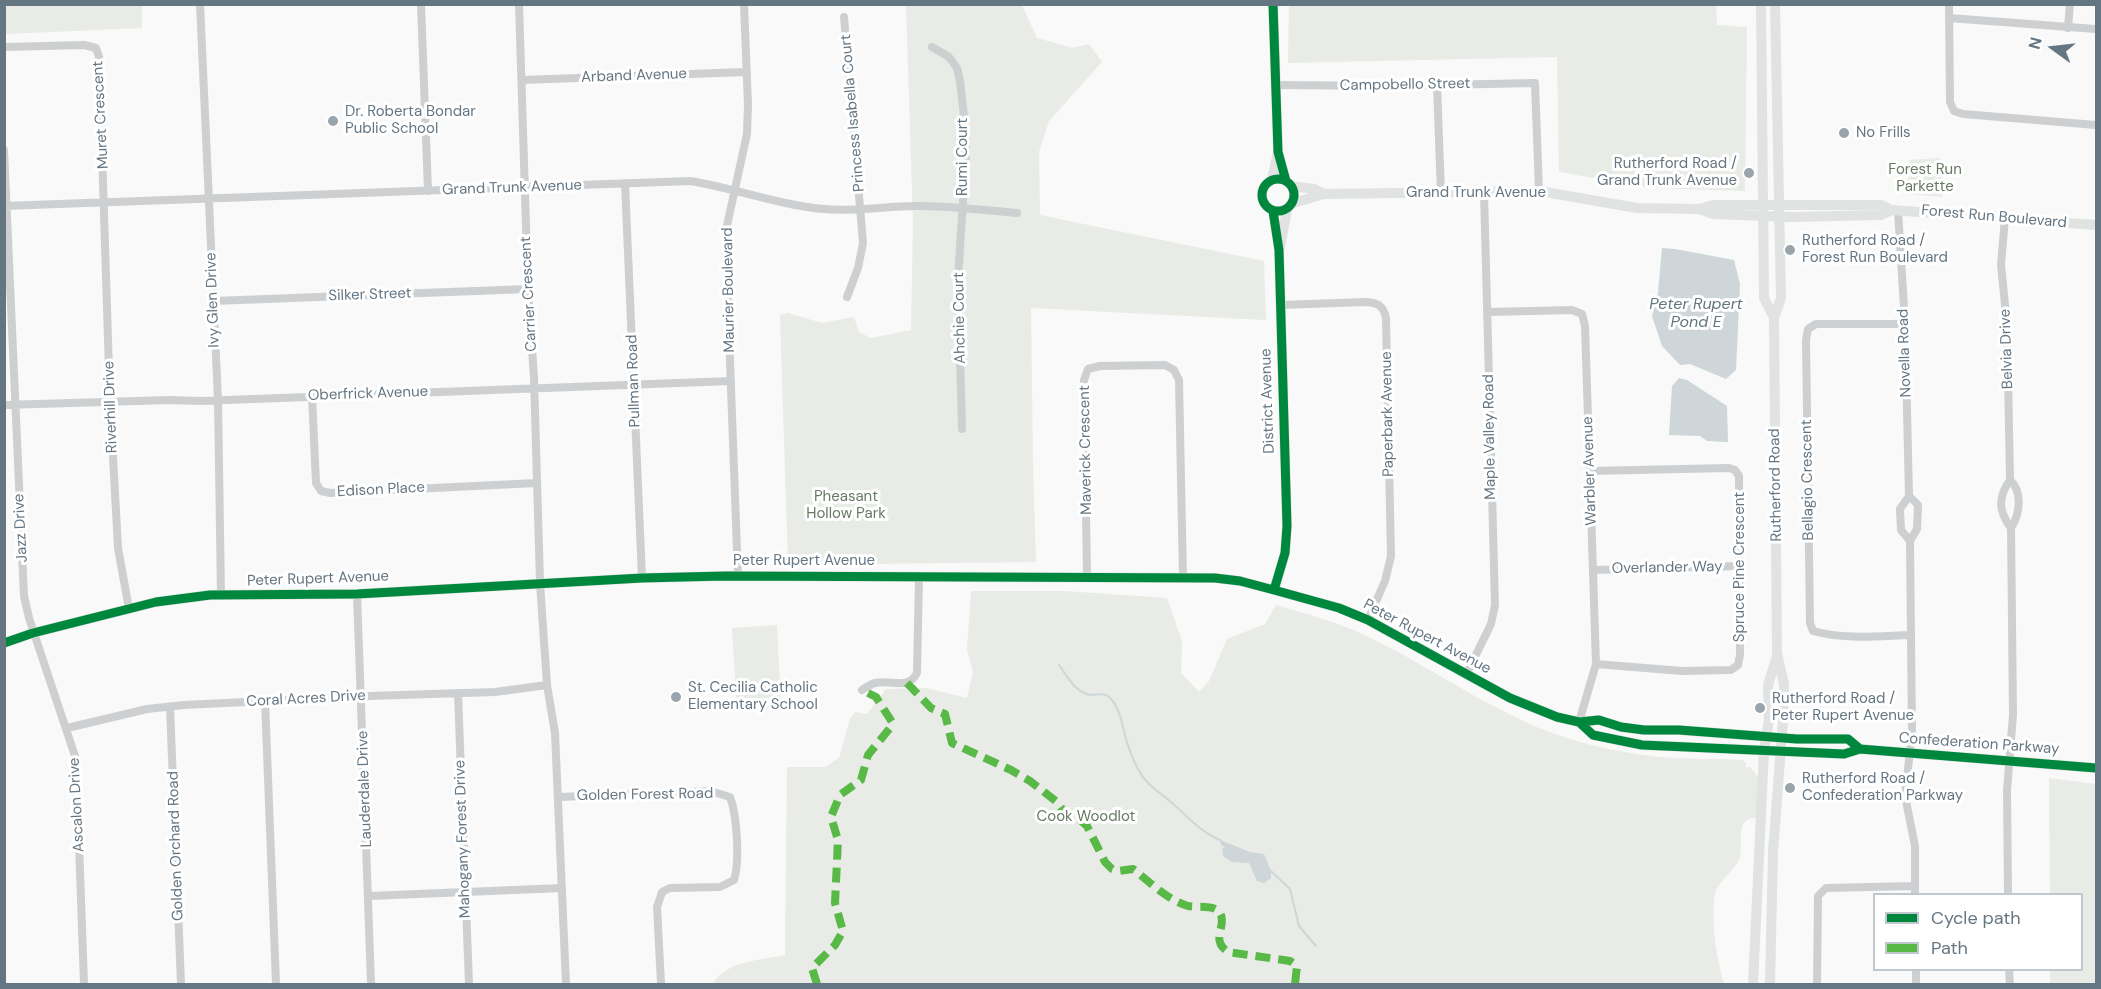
<!DOCTYPE html>
<html>
<head>
<meta charset="utf-8">
<style>
  body { margin:0 }
  #map { position:relative; width:2101px; height:989px; overflow:hidden; background:#f9f9f9; font-family:"DM Sans",sans-serif }
  canvas { display:block }
  .frame { position:absolute; inset:0; border:6px solid #657683; pointer-events:none }
  .legend { position:absolute; left:1873px; top:893px; width:210px; height:78px; box-sizing:border-box; background:#fff; border:2px solid #c1c8cd; margin:0; padding:8px 10px; list-style:none; font-size:18px; color:#657683 }
  .legend li { display:flex; align-items:center; gap:12px; height:30px }
  .legend b { width:30px; border:2px solid #c1c8cd }
  .north { position:absolute; left:2023px; top:18px; width:60px; height:60px; -webkit-text-stroke:4px #fff; paint-order:stroke; rotate:285deg; font-size:16px; font-weight:700; line-height:24px; text-align:center; color:#657683 }
  .north::after { content:''; display:block; margin:auto; width:21px; height:27px; background:#657683; clip-path:polygon(50% 0,100% 100%,50% 72%,0 100%) }
</style>
</head>
<body>
<div id="map">
<canvas width="2101" height="989"></canvas>
<div class="frame"></div>
<ul class="legend">
<li><b style="height:8px;background:#00873e"></b>Cycle path</li>
<li><b style="height:8px;background:#58b947"></b>Path</li>
</ul>
<div class="north">N</div>
</div>
<script>
const ctx = document.querySelector('canvas').getContext('2d');
ctx.lineJoin = 'round';
function fill(path, color) { ctx.fillStyle = color; ctx.fill(path, 'evenodd'); }
function trace(path, color, width, dash) { ctx.strokeStyle = color; ctx.lineWidth = width; ctx.lineCap = dash ? 'butt' : 'round'; ctx.setLineDash(dash || []); ctx.stroke(path); }
function drawText(font, color, halo, rows, align = 'center') {
  ctx.font = font + ' "DM Sans",sans-serif'; ctx.lineWidth = 6; ctx.setLineDash([]); ctx.textBaseline = 'middle'; ctx.strokeStyle = halo; ctx.fillStyle = color; for (const [text, x, y, turn = 0] of rows) {
    ctx.save(); ctx.translate(x, y); ctx.rotate((+turn || 0) * Math.PI / 180); ctx.textAlign = isNaN(turn) ? turn : align; if (halo) ctx.strokeText(text, 0, 0); ctx.fillText(text, 0, 0); ctx.restore();
  }
}
fill(new Path2D(`
  M 4,5 L 142,5 L 142,28 L 5,34 Z
  M 906,5 L 1022,5 L 1037,38 L 1072,48 L 1089,44 L 1102,62 L 1049,121 L 1039,152 L 1040,215 L 1264,261 L 1266,320 L 1031,308 L 1033,465 L 1036,562 L 788,565 L 780,315 L 788,313 L 822,323 L 854,317 L 859,332 L 871,338 L 911,330 L 913,221 Z
  M 1289,5 L 1716,5 L 1717,25 L 1747,27 L 1745,191 L 1652,188 L 1559,172 L 1557,57 L 1288,63 Z
  M 1939,158 L 1943,162 L 1942,197 L 1907,194 L 1909,160 Z
  M 971,591 L 1065,591 L 1167,598 L 1182,641 L 1181,673 L 1199,692 L 1209,681 L 1227,639 L 1265,624 L 1276,605 C 1307,614 1337,622 1367,636 C 1423,663 1475,700 1532,725 C 1569,741 1611,751 1651,756 C 1681,760 1713,758 1743,760 L 1747,764 L 1745,767 L 1747,768 L 1749,766 L 1766,786 L 1766,823 C 1763,819 1760,817 1754,818 C 1733,820 1745,847 1739,860 C 1732,874 1716,882 1714,898 C 1712,927 1716,956 1724,984 L 713,984 C 725,961 762,960 785,955 L 787,767 L 825,767 L 839,758 L 850,719 L 855,712 L 867,714 L 886,689 L 926,688 L 967,698 L 973,672 L 967,650 Z
  M 777,625 L 781,707 L 737,710 L 732,628 Z
  M 2049,778 L 2096,784 L 2096,984 L 2050,984 L 2050,970 L 2082,970 L 2082,894 L 2050,894 Z`), '#e8ebe6');
fill(new Path2D(`
  M 1662,248 L 1675,249 L 1734,260 L 1740,284 L 1736,370 L 1726,379 L 1690,364 L 1680,365 L 1662,346 L 1652,316 L 1658,292 Z
  M 1679,378 L 1687,380 L 1727,406 L 1728,442 L 1707,441 L 1700,436 L 1669,435 L 1672,386 Z
  M 1220,840 L 1250,852 L 1264,854 L 1271,871 L 1271,878 L 1264,883 L 1257,881 L 1249,863 L 1232,862 L 1223,856 L 1222,849 L 1225,847 L 1221,845 Z`), '#ced6d9');
trace(new Path2D(`
  M 1059,665 C 1068,677 1075,693 1092,695 C 1098,695 1104,692 1109,697 C 1123,710 1122,732 1129,748 C 1132,755 1134,762 1138,769 C 1145,783 1155,789 1166,798 C 1184,812 1198,831 1220,840
  M 1271,871 L 1290,889 L 1299,926 L 1316,946`), '#ced6d9', 2);
trace(new Path2D(`
  M 200,4 L 218,400 L 221,596
  M 421,4 L 428,191
  M 519,4 L 528,289 L 534,378 L 540,583 L 547,685 L 555,733 L 566,984
  M 1949,4 L 1950,102 L 1954,111 L 1963,114 L 2096,125
  M 844,17 L 863,243 L 858,268 L 847,297
  M 1949,18 L 2096,29
  M 2068,28 L 2070,4
  M 4,47 L 84,45 L 96,48 L 99,57 L 110,402 L 118,548 L 129,609
  M 932,47 L 949,57 L 957,68 L 960,81 L 965,125 L 966,154 L 958,279 L 962,429
  M 522,80 L 746,72
  M 1275,85 L 1394,86 L 1535,83 L 1539,191
  M 1437,85 L 1441,193
  M 4,150 L 24,596 L 29,618 L 76,759 L 84,984
  M 625,183 L 642,578
  M 4,206 L 690,181 C 735,188 778,205 824,209 C 854,212 886,206 916,206 C 950,206 984,210 1017,213
  M 1898,210 L 1905,324 L 1909,496 L 1900,509 L 1901,530 L 1910,541
  M 2005,218 L 2001,265 L 2007,324 L 2010,480 C 1998,497 1998,511 2011,528
  M 213,301 L 528,289
  M 1280,305 L 1366,302 C 1378,303 1383,305 1386,318 L 1391,556 L 1385,581 L 1368,620
  M 1487,312 L 1572,310 L 1582,314 L 1585,326 L 1596,664 L 1579,722
  M 1905,324 L 1816,324 L 1808,329 L 1806,340 L 1810,623 L 1813,631 C 1845,640 1879,636 1911,635
  M 312,396 L 316,483 L 321,491 L 330,493 L 537,483
  M 4,405 L 170,400 L 201,401 L 731,381
  M 1590,471 L 1729,468 L 1735,470 L 1739,476 L 1740,655 L 1738,665 L 1731,670 L 1682,671 L 1596,664
  M 1909,496 L 1918,505 L 1917,529 L 1910,541 L 1912,733 L 1905,796 L 1915,846 L 1915,894
  M 1593,570 L 1740,566
  M 738,577 L 726,252 L 726,230 L 747,134 L 748,105 L 744,4
  M 1087,577 L 1084,380 L 1088,369 L 1100,366 L 1165,365 L 1174,370 L 1179,380 L 1183,578
  M 357,594 L 371,984
  M 1466,675 L 1491,624 L 1495,605 L 1484,192
  M 862,690 C 865,688 871,684 875,683 C 890,679 908,691 917,673 L 919,577
  M 458,693 L 469,984
  M 265,700 L 276,984
  M 170,707 L 181,984
  M 67,728 L 147,709 L 184,705 L 370,696 L 495,692 L 547,685
  M 559,797 L 710,791 L 730,797 C 737,815 740,861 734,880 L 720,887 L 670,888 L 662,892 L 657,907 L 661,984
  M 2008,894 L 2007,790 L 2013,715 L 2011,528 C 2020,514 2023,492 2010,480
  M 369,896 L 562,888
  M 1916,970 L 1916,984
  M 2009,970 L 2010,984
  M 1817,984 L 1818,896 L 1826,888 L 1915,886`), '#cecfd0', 8);
trace(new Path2D(`
  M 1273,4 L 1278,152 L 1286,181
  M 1761,4 L 1764,298 L 1774,318
  M1262 195a16 16 0 1 1 32 0a16 16 0 1 1-32 0Z
  M 1272,180 L 1278,152
  M 1292,186 L 1314,189 L 1324,194
  M 1293,203 L 1324,194 L 1539,191 L 1637,208 L 1699,209 L 1713,214 L 1791,217 L 1881,215 L 1892,210
  M 1699,209 L 1713,205 L 1881,205 L 1892,210 L 2096,225
  M 1273,211 L 1279,250 L 1287,526 L 1285,553 L 1274,590
  M 1280,247 L 1287,210
  M 4,643 L 33,633 L 156,602 L 210,595 L 357,594 L 642,578 L 725,576 L 1215,578 L 1240,581 L 1274,590 L 1339,608 L 1368,620 L 1510,698 L 1557,717 L 1579,722 L 1599,720 L 1621,727 L 1644,730 L 1679,730 L 1797,739 L 1848,739 L 1860,749
  M 1579,722 L 1593,735 L 1642,745 L 1844,754 L 1860,749 L 2096,768
  M 1753,984 L 1764,750 L 1769,720 L 1768,685 L 1777,656
  M 1770,984 L 1773,852 L 1783,720 L 1784,684 L 1777,653 L 1774,318 L 1781,298 L 1775,4`), '#e1e2e2', 10);
trace(new Path2D(`
  M 907,683 L 931,708 L 945,714 L 952,743 L 1011,770 L 1030,781 L 1057,802 L 1064,812 L 1078,818 L 1087,826 L 1105,862 L 1112,869 L 1118,871 L 1133,869 C 1150,882 1167,900 1188,906 C 1197,908 1215,904 1220,913 C 1228,926 1209,939 1228,952 L 1290,961 L 1297,966 L 1295,984
  M 817,984 L 812,968 L 835,945 L 843,931 L 835,903 L 838,840 L 831,817 L 840,795 L 861,780 L 868,755 L 890,728 L 892,722 L 876,697 L 862,690`), '#58b947', 8, [15, 8]);
trace(new Path2D(`
  M 1273,4 L 1278,152 L 1286,181
  M1262 195a16 16 0 1 1 32 0a16 16 0 1 1-32 0Z
  M 1273,211 L 1279,250 L 1287,526 L 1285,553 L 1274,590
  M 4,643 L 33,633 L 156,602 L 210,595 L 357,594 L 642,578 L 725,576 L 1215,578 L 1240,581 L 1274,590 L 1339,608 L 1368,620 L 1510,698 L 1557,717 L 1579,722 L 1599,720 L 1621,727 L 1644,730 L 1679,730 L 1797,739 L 1848,739 L 1860,749
  M 1579,722 L 1593,735 L 1642,745 L 1844,754 L 1860,749 L 2096,768`), '#00873e', 9);
for (const [x, y, r, color] of [
  [333,121,6,"#99a4ac"],
  [1844,133,6,"#99a4ac"],
  [1749,173,6,"#99a4ac"],
  [1790,250,6,"#99a4ac"],
  [676,697,6,"#99a4ac"],
  [1760,708,6,"#99a4ac"],
  [1790,788,6,"#99a4ac"]
]) { const dot = new Path2D(); dot.arc(x, y, r, 0, 2 * Math.PI); ctx.fillStyle = color; ctx.fill(dot); trace(dot, '#fff', 2); }
drawText('15px', '#657683', '#fff', [
  ["Arband Avenue",634,76,-2],
  ["Campobello Street",1405,85,-1],
  ["Princess Isabella Court",853,113,-95],
  ["Muret Crescent",101,115,-93],
  ["Rumi Court",963,157,-90],
  ["Grand Trunk Avenue",512,188,-2],
  ["Grand Trunk Avenue",1476,193],
  ["Forest Run Boulevard",1994,217,5],
  ["Maurier Boulevard",729,290,-91],
  ["Carrier Crescent",529,294,-93],
  ["Silker Street",370,295,-2],
  ["Ivy Glen Drive",213,300,-92],
  ["Ahchie Court",960,318,-91],
  ["Belvia Drive",2007,349,-92],
  ["Novella Road",1905,353,-92],
  ["Pullman Road",634,381,-92],
  ["Oberfrick Avenue",368,394,-2],
  ["District Avenue",1268,401,-92],
  ["Riverhill Drive",111,407,-92],
  ["Paperbark Avenue",1388,414,-91],
  ["Maple Valley Road",1490,437,-91],
  ["Maverick Crescent",1086,450,-91],
  ["Warbler Avenue",1590,471,-92],
  ["Bellagio Crescent",1808,480,-91],
  ["Rutherford Road",1776,485,-91],
  ["Edison Place",381,490,-3],
  ["Jazz Drive",21,528,-93],
  ["Peter Rupert Avenue",804,561],
  ["Spruce Pine Crescent",1740,567,-90],
  ["Overlander Way",1667,568,-1],
  ["Peter Rupert Avenue",318,579,-2],
  ["Peter Rupert Avenue",1427,637,28],
  ["Coral Acres Drive",306,699,-3],
  ["Confederation Parkway",1979,744,4],
  ["Lauderdale Drive",365,789,-92],
  ["Golden Forest Road",645,795,-1],
  ["Ascalon Drive",77,805,-93],
  ["Mahogany Forest Drive",463,839,-92],
  ["Golden Orchard Road",176,846,-92]
]);
drawText('15px', '#657683', '#fff', [
  ["Dr. Roberta Bondar",345,112],
  ["Public School",345,129],
  ["No Frills",1856,133],
  ["Rutherford Road /",1737,164,"right"],
  ["Grand Trunk Avenue",1737,181,"right"],
  ["Rutherford Road /",1802,241],
  ["Forest Run Boulevard",1802,258],
  ["St. Cecilia Catholic",688,688],
  ["Elementary School",688,705],
  ["Rutherford Road /",1772,699],
  ["Peter Rupert Avenue",1772,716],
  ["Rutherford Road /",1802,779],
  ["Confederation Parkway",1802,796]
], 'left');
drawText('15px', '#687a64', '#fff', [
  ["Forest Run",1925,170],
  ["Parkette",1925,187],
  ["Pheasant",846,497],
  ["Hollow Park",846,514],
  ["Cook Woodlot",1086,817]
]);
drawText('italic 16px', '#60757c', '#fff', [
  ["Peter Rupert",1696,305],
  ["Pond E",1696,323]
]);
</script>
</body>
</html>
